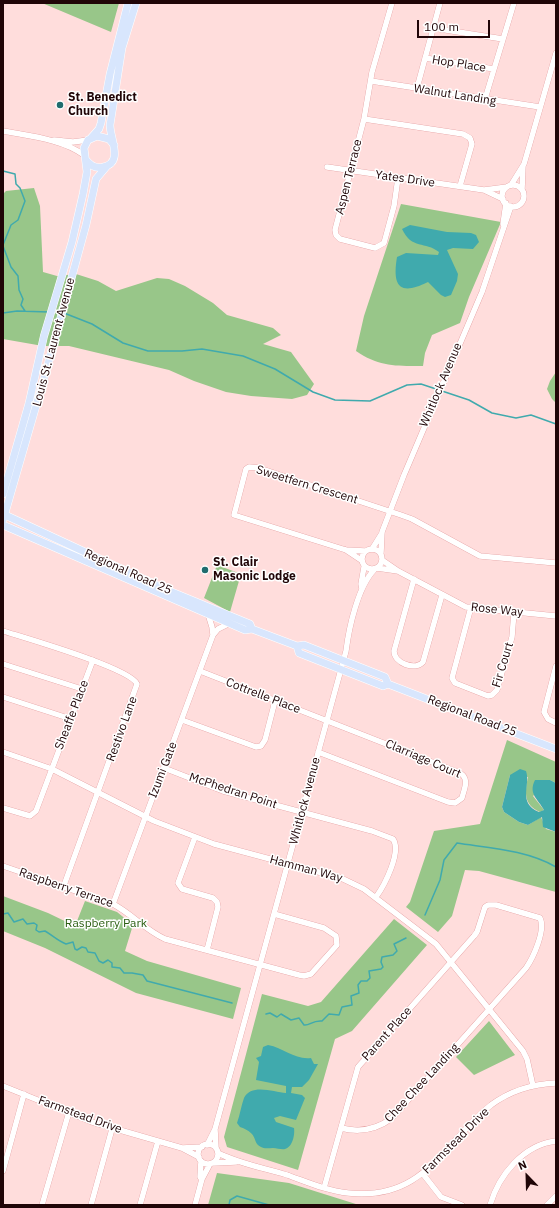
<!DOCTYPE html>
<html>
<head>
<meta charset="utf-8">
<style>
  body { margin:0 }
  #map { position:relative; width:559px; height:1208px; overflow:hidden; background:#ffdddc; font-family:"IBM Plex Sans",sans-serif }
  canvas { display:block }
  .frame { position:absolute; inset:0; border:4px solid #200507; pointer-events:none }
  .north { position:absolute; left:507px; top:1156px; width:40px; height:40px; -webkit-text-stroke:3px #fff; paint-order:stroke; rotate:337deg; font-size:11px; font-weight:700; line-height:16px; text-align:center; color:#200507 }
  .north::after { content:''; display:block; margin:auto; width:14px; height:18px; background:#200507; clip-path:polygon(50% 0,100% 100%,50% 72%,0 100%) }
  .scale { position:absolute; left:417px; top:20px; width:73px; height:18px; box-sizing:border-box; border:2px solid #200507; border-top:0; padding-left:5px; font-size:12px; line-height:14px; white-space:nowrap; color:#200507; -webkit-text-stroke:3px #fff; paint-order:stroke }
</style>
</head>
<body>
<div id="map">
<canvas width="559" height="1208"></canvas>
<div class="frame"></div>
<div class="north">N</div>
<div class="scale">100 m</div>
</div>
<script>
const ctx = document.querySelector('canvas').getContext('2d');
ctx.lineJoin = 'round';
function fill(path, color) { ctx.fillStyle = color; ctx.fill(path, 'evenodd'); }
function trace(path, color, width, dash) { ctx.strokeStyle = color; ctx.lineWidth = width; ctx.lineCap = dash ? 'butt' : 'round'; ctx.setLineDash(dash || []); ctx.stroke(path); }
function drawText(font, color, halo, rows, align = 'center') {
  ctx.font = font + ' "IBM Plex Sans",sans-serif'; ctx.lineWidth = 3; ctx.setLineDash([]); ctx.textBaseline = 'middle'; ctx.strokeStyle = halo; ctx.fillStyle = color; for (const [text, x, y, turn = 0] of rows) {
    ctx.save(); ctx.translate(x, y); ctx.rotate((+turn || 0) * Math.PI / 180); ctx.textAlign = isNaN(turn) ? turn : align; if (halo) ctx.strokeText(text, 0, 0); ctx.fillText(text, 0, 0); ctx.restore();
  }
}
fill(new Path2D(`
  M 42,3 L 119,3 L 111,32 Z
  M 34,188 L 40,206 L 43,272 L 57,276 L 76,274 L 98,281 L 116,291 L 157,278 L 169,279 L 185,286 L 213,303 L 227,315 L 273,328 L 281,335 L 263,344 L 291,352 L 314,384 L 307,395 L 292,399 L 251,396 L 226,392 L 194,381 L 169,370 L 69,346 L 43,346 L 3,339 L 3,194 L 6,191 Z
  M 401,204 L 501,222 L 469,297 L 460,323 L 432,335 L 425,353 L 423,366 C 397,366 379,367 356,351 L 364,316 Z
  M 556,372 L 556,403 L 552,399 L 547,389 L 550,381 Z
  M 217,565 L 241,574 L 230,612 L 204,598 Z
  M 507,740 L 556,762 L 556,783 L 550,780 L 533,796 L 544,810 L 540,812 C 523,805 525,791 528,777 L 510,775 L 502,807 L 504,812 L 519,822 L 528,825 L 541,817 L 546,829 L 556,832 L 556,892 L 479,871 L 465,870 L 452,916 L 438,932 L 406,907 L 410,902 L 434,831 L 480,824 Z
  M 3,896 L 48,913 L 75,926 L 85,901 L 117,912 L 133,925 L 125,951 L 147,961 L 241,988 L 233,1019 L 136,993 L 45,948 L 3,931 Z
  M 394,919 L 427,945 L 352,1031 L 335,1039 L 298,1170 L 227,1147 L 224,1137 L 262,994 L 308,1006 L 321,1002 Z
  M 489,1021 L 515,1055 L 474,1075 L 456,1057 Z
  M 217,1173 L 289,1183 L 359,1205 L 208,1205 Z`), '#98c689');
fill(new Path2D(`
  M 410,225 L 447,232 L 471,233 L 476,235 L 479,242 L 473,249 L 453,248 L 447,250 L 458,274 L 457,281 L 451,295 L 445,297 L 441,295 L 428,282 C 400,296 392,287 397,257 L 406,253 L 438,255 L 439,252 C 425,241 412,250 402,229 Z
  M 520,769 L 526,771 C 531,785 517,803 539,812 L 544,810 C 538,799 528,794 535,780 L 550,780 L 556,783 L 556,832 L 543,827 L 542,817 L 528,825 L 519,822 L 504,812 L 502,807 L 510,775 Z
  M 268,1045 C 284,1048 295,1060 311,1058 L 314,1064 L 318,1064 L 309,1080 L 302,1087 L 292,1087 L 291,1093 L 302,1095 L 305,1098 L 296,1120 L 280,1116 L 274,1118 L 276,1122 L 294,1128 C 295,1134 293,1147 285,1149 C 282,1150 277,1148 273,1148 C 269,1148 264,1149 261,1147 C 251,1142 260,1134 240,1127 L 237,1123 C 240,1115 241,1106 244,1098 C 251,1083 274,1092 286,1093 L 286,1086 L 256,1080 L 259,1062 L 256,1058 L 261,1056 L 263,1047 Z`), '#40aaad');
trace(new Path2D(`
  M 3,171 L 15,174 L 16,184 L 20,188 L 25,201 L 18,220 L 11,225 L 3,245
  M 3,246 L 11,267 L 18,276 L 19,290 L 23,299 L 21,305 L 25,311
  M 3,313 L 17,311 L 49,312
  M 64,313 L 92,324 L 123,343 L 148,351 L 182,351 L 202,349 L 243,356 L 275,369 L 313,392 L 335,400 L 370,401 L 407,385 L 421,384 L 439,390
  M 442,391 L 469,400 L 492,413 L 516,418 L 531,415 L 556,424
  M 3,914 L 8,913 L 14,922 L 23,919 L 27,924 L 34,923 L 37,925 L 36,930 L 39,932 L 45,931 C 52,935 58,941 66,944 L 73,942 L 75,949 L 77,950 L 82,947 L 86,948 L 88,952 L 95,953 L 99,961 L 103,963 L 108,960 L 112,963 L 112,967 L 120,968 L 124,973 L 132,973 L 143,975 L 147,981 L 232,1003
  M 425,915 L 440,880 L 444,860 L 457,843 C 489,848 527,850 556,867
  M 266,1014 L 270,1013 L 277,1017 L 281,1014 L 291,1020 L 299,1018 L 304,1025 C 310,1026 312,1020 322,1021 L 329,1014 L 339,1015 L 342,1007 L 352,1005 L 351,996 L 359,993 L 358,985 L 361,981 L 367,981 L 370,978 L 369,971 L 381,969 L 383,967 L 381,962 L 382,957 L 393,955 L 397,951 L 394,944 L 406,938
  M 229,1205 L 230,1200 L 237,1196 L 269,1205`), '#40aaad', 1.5);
const minor = new Path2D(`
  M 392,3 L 372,72 L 364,119 L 335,230 L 336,235 L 340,239 L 375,248 L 384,243 L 394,206 L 398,178
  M 433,28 L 503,39
  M 425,58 L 494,69
  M 371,81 L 540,107
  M 417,88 L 440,3
  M 485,99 L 514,3
  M 364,119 L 463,134 L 470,138 L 472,144 L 460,186
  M 3,131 C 29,136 62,139 84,155
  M 54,140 L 73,142 L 88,140
  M 327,167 L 484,190 L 507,187
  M 511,185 L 524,164 L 556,53
  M502 196a11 11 0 1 1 22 0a11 11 0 1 1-22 0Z
  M 484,190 L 503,199
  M 522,190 L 523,166
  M 503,224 L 506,203
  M362 559a10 10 0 1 1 20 0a10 10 0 1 1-20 0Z
  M 372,549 L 382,533
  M 346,550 L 361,560
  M 365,551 L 346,550 L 234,515 L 246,469 L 249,467 L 259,468 L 401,515 L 412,519 L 480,556 L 556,563
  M 381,553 L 382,532 L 404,475 L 482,292 L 511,206
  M 382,560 L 398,571 L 466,607 L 556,616
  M 377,568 L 398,571
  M 414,579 L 394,651 C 394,663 415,671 423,662 L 442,595
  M 362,589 L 361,584 L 364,567
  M 471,607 L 452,678 L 455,683 L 488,696 L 492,695 L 497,690 L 512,637 L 514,612
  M 208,614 L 212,627 L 213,635
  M 3,631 C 25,638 130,668 137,684 L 63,888
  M 3,664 L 82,689
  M 556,666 L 544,712 L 548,719 L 556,723
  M 200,671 L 460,773 C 470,779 464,789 462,798 L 455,803 L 448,802 L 318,752
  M 3,697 L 71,719
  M 182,720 L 256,747 L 261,746 L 265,740 L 275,701
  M 3,752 L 52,769 L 154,821 L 214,844 L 341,878 L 364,889 L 436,944 L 523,1051 L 527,1059 L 533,1086
  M 164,768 L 223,791 L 372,831 L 393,839 C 402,852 384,886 376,897
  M 3,808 L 30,816 L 36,811 L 93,660
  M 195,837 L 178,883 L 182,889 L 213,898 L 217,902 L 218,907 L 207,950
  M 3,866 L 113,904 C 132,914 145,930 165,939 L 299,975 L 304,976 L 311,974 L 337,945 L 336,936 L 324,928 L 274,914
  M 113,904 L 213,635 L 218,629 L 230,623
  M 3,1086 L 92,1122 L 182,1148 L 199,1157
  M 215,1129 L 216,1148
  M198 1154a10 10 0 1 1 20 0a10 10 0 1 1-20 0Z
  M 207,1145 L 215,1129 L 346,651 C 349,627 358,587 374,570
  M 182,1148 L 202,1147
  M 218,1153 C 240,1164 264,1168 287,1175 C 307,1182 327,1191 348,1193 C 425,1201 442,1144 491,1105 C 510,1091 533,1084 556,1083
  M 201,1161 L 200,1177 L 202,1179
  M 214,1163 L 236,1162
  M 3,1171 L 24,1094
  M 423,1174 L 441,1197 L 462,1205
  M 324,1188 L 358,1067 L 474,936 L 477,932 L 485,907 L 488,905 L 496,905 L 540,918 C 546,930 533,958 526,968 L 392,1118 C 376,1130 360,1133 341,1128
  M 42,1205 L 69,1112
  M 91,1205 L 112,1129
  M 140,1205 L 158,1141
  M 195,1205 L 202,1179 L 210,1164
  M 490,1205 C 499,1175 523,1145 556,1141
  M 547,1205 L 556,1196`);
const major = new Path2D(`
  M 91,138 L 99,129 L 101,123 L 110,74 L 128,3
  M 86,160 C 90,165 96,169 103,167 C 124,163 110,139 110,125 L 122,48 L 136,3
  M 3,494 L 29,403 L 44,336 L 72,242 L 83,194 L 87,172 L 84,148 L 88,140 L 97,136 L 109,139 L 114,145
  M 3,514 L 167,590 L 250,624 L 252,629
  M 3,520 L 45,375 L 86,225 L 96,179 L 107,166
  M 3,525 L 245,630 L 252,629 L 297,646 L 304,645 L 385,677 L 388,684
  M 297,646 L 299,653 L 383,686 L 388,684 L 556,749`);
trace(minor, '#df9092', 6);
trace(major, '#fff', 8);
trace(minor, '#fff', 5.5);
trace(major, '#d8e6fd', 7);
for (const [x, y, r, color] of [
  [60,105,4,"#206c6e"],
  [205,570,4,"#206c6e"]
]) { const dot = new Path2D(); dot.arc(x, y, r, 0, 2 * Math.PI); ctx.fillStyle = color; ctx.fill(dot); trace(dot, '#fff', 1.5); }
drawText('12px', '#200507', '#fff', [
  ["Hop Place",459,64,9],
  ["Walnut Landing",455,95,9],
  ["Aspen Terrace",349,177,-76],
  ["Yates Drive",405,179,8],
  ["Louis St. Laurent Avenue",54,342,-75],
  ["Whitlock Avenue",441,385,-67],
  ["Sweetfern Crescent",307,485,17],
  ["Regional Road 25",128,572,24],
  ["Rose Way",497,610,6],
  ["Fir Court",503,665,-73],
  ["Cottrelle Place",263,696,21],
  ["Sheaffe Place",72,715,-69],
  ["Regional Road 25",472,716,21],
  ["Restivo Lane",122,729,-70],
  ["Clarriage Court",423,759,23],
  ["Izumi Gate",163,770,-69],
  ["McPhedran Point",233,791,18],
  ["Whitlock Avenue",305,801,-75],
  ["Hamman Way",306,869,15],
  ["Raspberry Terrace",66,888,19],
  ["Parent Place",387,1034,-48],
  ["Chee Chee Landing",422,1083,-47],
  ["Farmstead Drive",80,1115,20],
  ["Farmstead Drive",456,1141,-45]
]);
drawText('bold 12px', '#200507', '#fff', [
  ["St. Benedict",68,98],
  ["Church",68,112],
  ["St. Clair",213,563],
  ["Masonic Lodge",213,577]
], 'left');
drawText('12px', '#295d10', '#fff', [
  ["Raspberry Park",106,924]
]);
</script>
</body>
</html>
